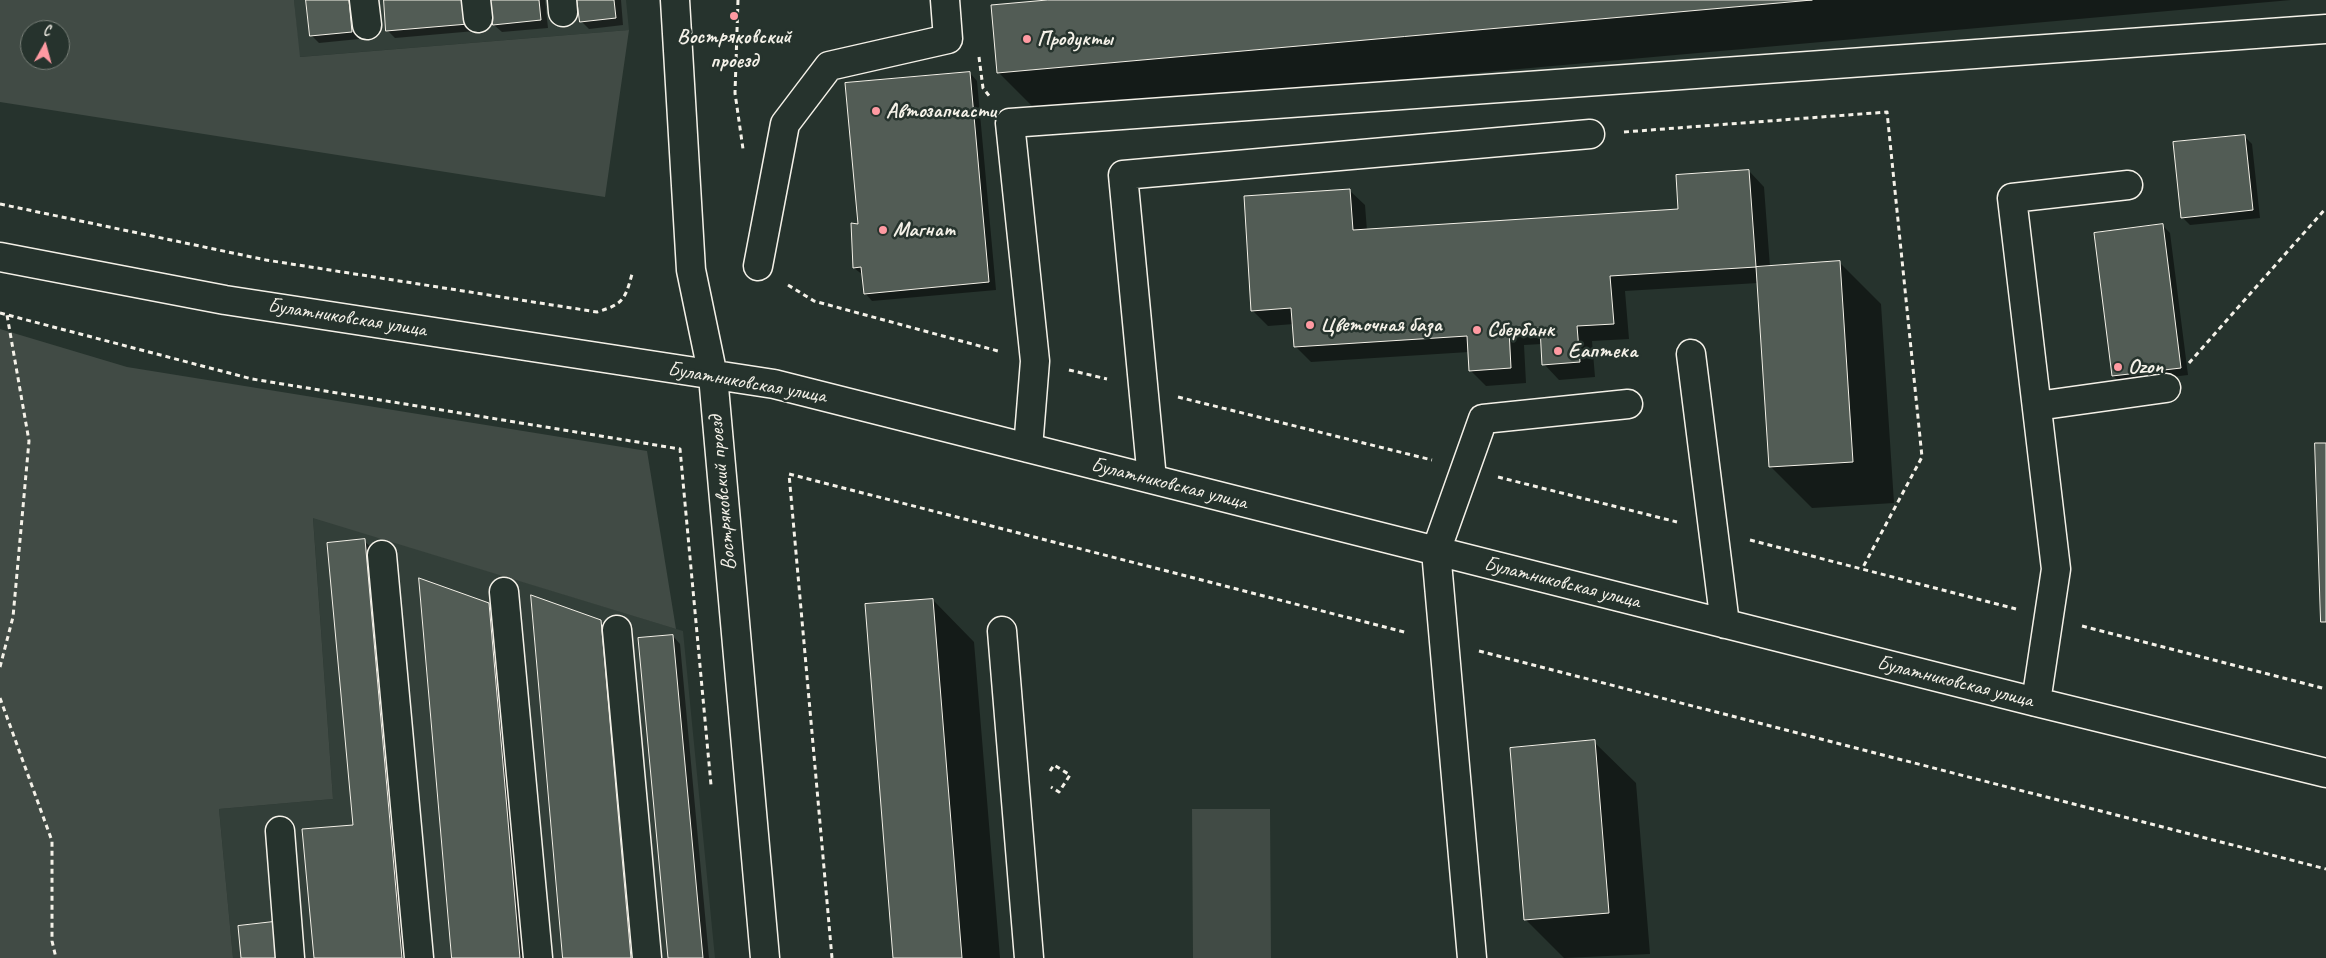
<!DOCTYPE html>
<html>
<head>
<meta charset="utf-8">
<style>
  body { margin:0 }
  #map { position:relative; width:2326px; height:958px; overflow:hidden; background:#26332d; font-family:Caveat,sans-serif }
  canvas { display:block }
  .north { position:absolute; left:20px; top:20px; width:50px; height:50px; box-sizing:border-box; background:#26332d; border:1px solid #787f78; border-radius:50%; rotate:7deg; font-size:14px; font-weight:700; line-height:20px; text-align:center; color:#f4f1e8 }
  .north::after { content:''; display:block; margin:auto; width:18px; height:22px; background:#ff9aa2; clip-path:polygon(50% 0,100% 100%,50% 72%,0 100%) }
</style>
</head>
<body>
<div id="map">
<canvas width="2326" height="958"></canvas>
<div class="north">С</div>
</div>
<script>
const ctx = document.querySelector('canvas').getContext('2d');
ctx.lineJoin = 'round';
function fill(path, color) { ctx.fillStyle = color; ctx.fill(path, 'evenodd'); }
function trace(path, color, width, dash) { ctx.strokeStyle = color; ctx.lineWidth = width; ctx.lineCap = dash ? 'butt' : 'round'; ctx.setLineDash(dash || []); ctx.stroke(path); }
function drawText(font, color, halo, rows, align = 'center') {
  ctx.font = font + ' Caveat,sans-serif'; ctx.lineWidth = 5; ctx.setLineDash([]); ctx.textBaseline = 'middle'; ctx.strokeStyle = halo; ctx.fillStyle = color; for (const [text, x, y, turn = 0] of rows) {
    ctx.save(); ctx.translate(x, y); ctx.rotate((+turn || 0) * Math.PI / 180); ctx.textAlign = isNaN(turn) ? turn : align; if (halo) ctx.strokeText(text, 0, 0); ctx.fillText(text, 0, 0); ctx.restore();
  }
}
fill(new Path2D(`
  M 294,0 L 626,0 L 629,30 L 299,57 Z
  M 313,517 L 683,631 L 715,958 L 233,958 L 219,809 L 333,799 Z`), '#333f39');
fill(new Path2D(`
  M 0,0 L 294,0 L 300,57 L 629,30 L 605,197 L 0,102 ZM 30,30 L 60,30 L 60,60 L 30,60 Z
  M 0,329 L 127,367 L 647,451 L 676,629 L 313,518 L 333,799 L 219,809 L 233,958 L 0,958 Z
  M 1192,809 L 1270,809 L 1271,958 L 1193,958 Z`), '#414b45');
fill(new Path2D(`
  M 307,0 L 356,0 L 359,39 L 319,43 L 311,35 Z
  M 385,0 L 473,0 L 475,31 L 395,38 L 388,31 Z
  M 491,0 L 545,0 L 548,28 L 502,32 L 494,25 Z
  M 579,0 L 621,0 L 623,25 L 589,29 L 581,21 Z
  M 1062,0 L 2291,0 L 1038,112 L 998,72 Z
  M 970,73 L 977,81 L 996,290 L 872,301 L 865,293 L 863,275 L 854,268 Z
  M 2244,136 L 2252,144 L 2260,218 L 2190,225 L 2182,217 Z
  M 1749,171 L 1764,187 L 1770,267 L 1839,262 L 1881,304 L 1894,503 L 1812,508 L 1771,467 L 1758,283 L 1625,291 L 1629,339 L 1592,341 L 1595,377 L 1559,380 L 1544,364 L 1542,344 L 1524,345 L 1526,383 L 1486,386 L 1470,370 L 1469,352 L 1311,362 L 1295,346 L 1294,324 L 1268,326 L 1252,310 L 1349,190 L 1365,205 L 1367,231 L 1679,210 Z
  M 2162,225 L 2170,233 L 2188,375 L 2121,383 L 2113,376 Z
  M 364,541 L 372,548 L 409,958 L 315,958 L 354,826 Z
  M 933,600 L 974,642 L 1000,958 L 894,958 Z
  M 488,604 L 496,612 L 526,958 L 454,958 Z
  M 600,621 L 608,629 L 637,958 L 564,958 Z
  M 673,636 L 680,644 L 709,958 L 669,958 Z
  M 1594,742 L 1636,783 L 1650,954 L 1564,958 L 1525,919 Z`), '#0007');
const building = new Path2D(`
  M 306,0 L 349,0 L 352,32 L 310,36 Z
  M 384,0 L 466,0 L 468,24 L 386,31 Z
  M 490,0 L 539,0 L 541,20 L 493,25 Z
  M 577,0 L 614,0 L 616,18 L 580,22 Z
  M 1812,0 L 997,73 L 991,5 L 1047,0 Z
  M 970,72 L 989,282 L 864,294 L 861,267 L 853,268 L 851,223 L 858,224 L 845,83 Z
  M 2245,135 L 2253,210 L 2181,218 L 2173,142 Z
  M 1749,170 L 1756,267 L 1610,276 L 1614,324 L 1577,326 L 1580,362 L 1542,365 L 1540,328 L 1509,330 L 1511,368 L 1469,371 L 1467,336 L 1294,347 L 1291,308 L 1251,311 L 1244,196 L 1350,189 L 1353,230 L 1678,209 L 1676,175 Z
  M 2163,224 L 2181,368 L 2112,376 L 2094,233 Z
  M 1840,261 L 1853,462 L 1769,467 L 1756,267 Z
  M 2315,443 L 2326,443 L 2326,622 L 2321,622 Z
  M 365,539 L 402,958 L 314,958 L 302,829 L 353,825 L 327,543 Z
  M 419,578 L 489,603 L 520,958 L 452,958 Z
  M 531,595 L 601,620 L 631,958 L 563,958 Z
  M 933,599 L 962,958 L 893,958 L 865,604 Z
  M 673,635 L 703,958 L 668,958 L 638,638 Z
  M 1595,740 L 1609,913 L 1524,920 L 1510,748 Z
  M 273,922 L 276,958 L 241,958 L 238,926 Z`);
fill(building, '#525c55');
trace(building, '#f4f1e8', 1);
const minor = new Path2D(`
  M 364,0 L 367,25
  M 476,0 L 478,18
  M 562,0 L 563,12
  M 675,0 L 691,270 L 713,376 L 765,958
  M 0,257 L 225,300 L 774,384 L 2036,702 L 2326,773
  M 758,266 L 785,124 L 829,66 L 948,39 L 945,0
  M 1691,354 L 1725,624
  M 2037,406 L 2166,388
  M 1028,448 L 1035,361 L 1010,123 L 2326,29
  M 1152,479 L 1123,175 L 1590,134
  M 382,555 L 419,958
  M 504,592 L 538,958
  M 617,630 L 647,958
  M 1002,631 L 1029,958
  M 2036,702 L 2056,569 L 2012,198 L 2128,185
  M 280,831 L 290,958
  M 1472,958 L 1436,551 L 1483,419 L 1628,404`);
trace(minor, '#f4f1e8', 31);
trace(new Path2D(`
  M 738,0 L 735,93 L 743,149
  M 979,57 L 983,88 L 990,97
  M 1624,132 L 1887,112 L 1922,457 L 1862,569
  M 0,204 L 266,260 L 597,312 C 623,304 625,300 632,274
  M 788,285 L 814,301 L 998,351
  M 0,313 L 252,379 L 680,449 L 711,785
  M 2189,363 L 2326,208
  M 1069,370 L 1107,379
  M 1178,397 L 1432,460
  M 1498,477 L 1677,522
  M 1750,540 L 2016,609
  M 2082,626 L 2326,689
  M 1479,651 L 2326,869
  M 0,667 L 13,617 L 29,441 L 7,315
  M 0,698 L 52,841 L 52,941 L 56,958
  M 1050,771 L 1054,765 L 1070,775 L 1059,792 L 1051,787
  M 832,958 L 789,474 L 1408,633`), '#f4f1e8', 3, [5, 4]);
trace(minor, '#26332d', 28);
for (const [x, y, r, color] of [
  [734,16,5,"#ff9aa2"],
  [1027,39,5,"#ff9aa2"],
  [876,111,5,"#ff9aa2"],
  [883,230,5,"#ff9aa2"],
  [1310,325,5,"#ff9aa2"],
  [1477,330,5,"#ff9aa2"],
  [1558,351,5,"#ff9aa2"],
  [2118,367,5,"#ff9aa2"]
]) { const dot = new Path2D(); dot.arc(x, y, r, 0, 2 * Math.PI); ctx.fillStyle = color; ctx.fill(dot); trace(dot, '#26332d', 2); }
drawText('bold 21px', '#f4f1e8', '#26332d', [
  ["Востряковский",734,37,"center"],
  ["проезд",734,61,"center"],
  ["Продукты",1037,39],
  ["Автозапчасти",886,111],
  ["Магнат",893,230],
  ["Цветочная база",1320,325],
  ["Сбербанк",1487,330],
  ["Еаптека",1568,351],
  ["Ozon",2128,367]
], 'left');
drawText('21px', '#f4f1e8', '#26332d', [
  ["Булатниковская улица",347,318,9],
  ["Булатниковская улица",747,383,10],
  ["Булатниковская улица",1169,484,14],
  ["Востряковский проезд",723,493,-95],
  ["Булатниковская улица",1562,583,14],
  ["Булатниковская улица",1955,682,14]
]);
</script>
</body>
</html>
